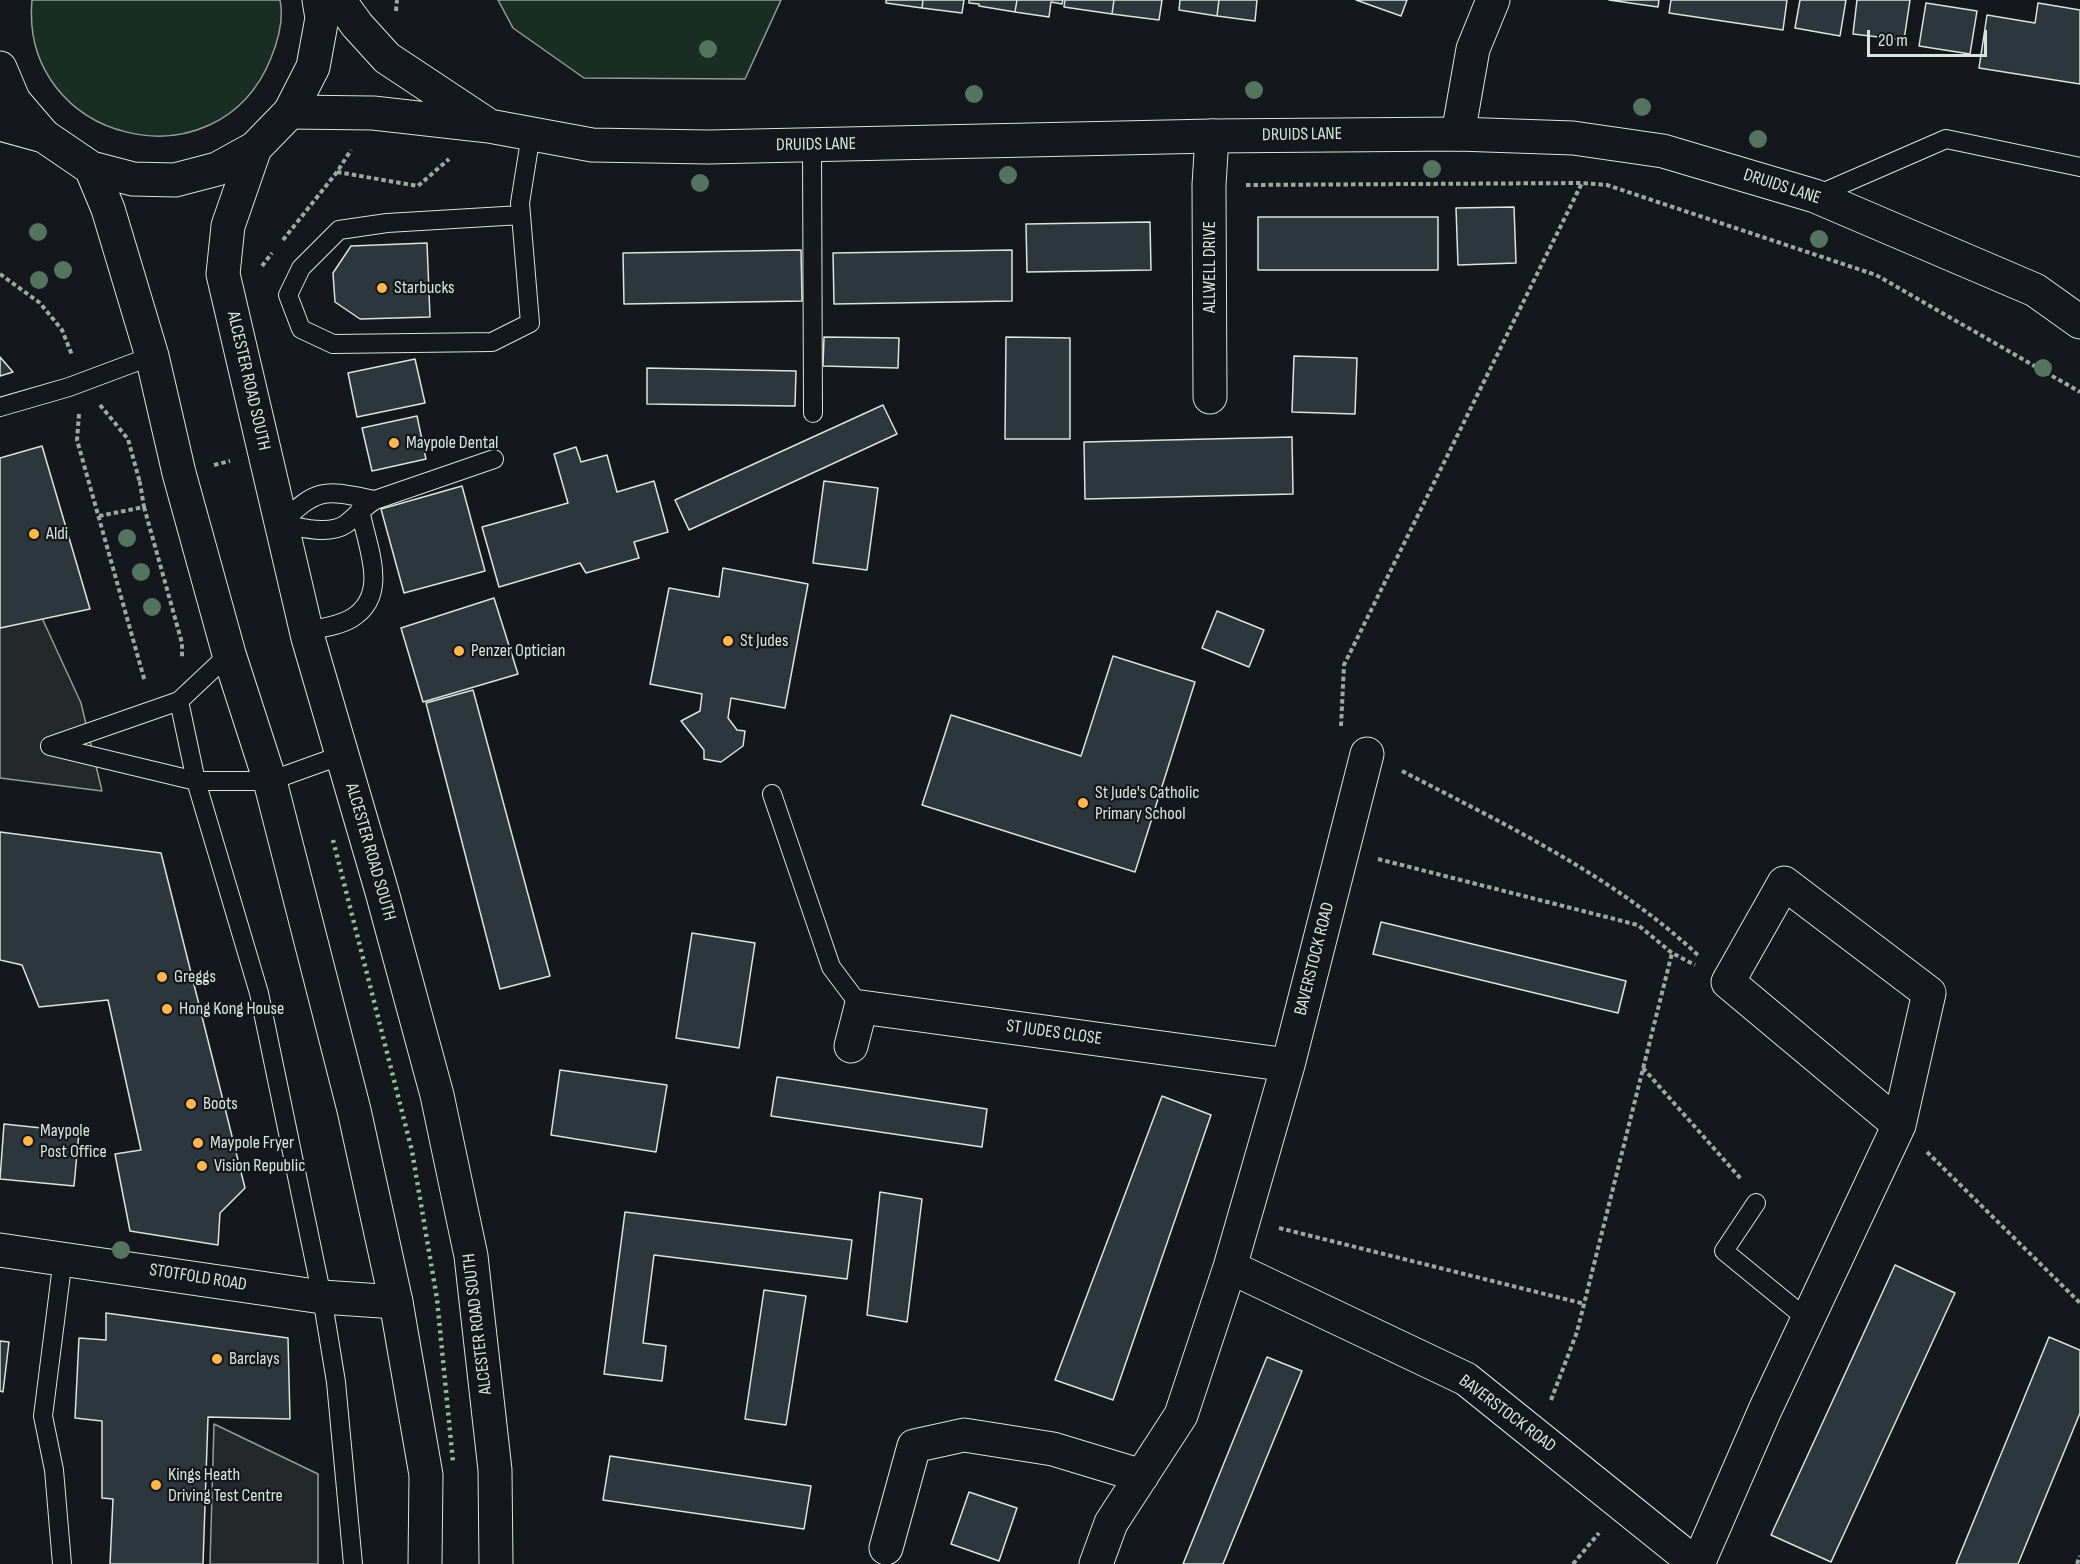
<!DOCTYPE html>
<html>
<head>
<meta charset="utf-8">
<style>
  body { margin:0 }
  #map { position:relative; width:2080px; height:1564px; overflow:hidden; background:#14181c; font-family:"Sofia Sans Condensed",sans-serif }
  canvas { display:block }
  .scale { position:absolute; left:1867px; top:30px; width:120px; height:27px; box-sizing:border-box; border:3px solid #d8e6dc; border-top:0; padding-left:8px; font-size:18px; line-height:21px; white-space:nowrap; color:#d8e6dc; -webkit-text-stroke:4px #14181c; paint-order:stroke }
</style>
</head>
<body>
<div id="map">
<canvas width="2080" height="1564"></canvas>
<div class="scale">20 m</div>
</div>
<script>
const ctx = document.querySelector('canvas').getContext('2d');
ctx.lineJoin = 'round';
function fill(path, color) { ctx.fillStyle = color; ctx.fill(path, 'evenodd'); }
function trace(path, color, width, dash) { ctx.strokeStyle = color; ctx.lineWidth = width; ctx.lineCap = dash ? 'butt' : 'round'; ctx.setLineDash(dash || []); ctx.stroke(path); }
function drawText(font, color, halo, rows, align = 'center') {
  ctx.font = font + ' "Sofia Sans Condensed",sans-serif'; ctx.lineWidth = 4.5; ctx.setLineDash([]); ctx.textBaseline = 'middle'; ctx.strokeStyle = halo; ctx.fillStyle = color; for (const [text, x, y, turn = 0] of rows) {
    ctx.save(); ctx.translate(x, y); ctx.rotate((+turn || 0) * Math.PI / 180); ctx.textAlign = isNaN(turn) ? turn : align; if (halo) ctx.strokeText(text, 0, 0); ctx.fillText(text, 0, 0); ctx.restore();
  }
}
const green = new Path2D(`
  M 32,0 L 280,0 C 284,19 278,41 271,58 C 218,191 19,142 32,0 Z
  M 498,0 L 781,0 L 745,79 L 584,78 L 513,28 Z`);
fill(green, '#1a2d24');
trace(green, '#939e99', 1.5);
const parking = new Path2D(`
  M 42,618 L 81,703 L 102,791 L 0,778 L 0,628 Z
  M 214,1424 L 318,1474 L 318,1564 L 210,1564 Z`);
fill(parking, '#24282b');
trace(parking, '#939e99', 1.5);
const building = new Path2D(`
  M 886,0 L 923,0 L 922,8 L 886,3 Z
  M 923,0 L 964,0 L 962,13 L 922,8 Z
  M 969,0 L 1017,0 L 1015,12 L 979,6 L 979,4 L 969,3 Z
  M 1017,0 L 1063,0 L 1062,4 L 1051,2 L 1049,17 L 1015,12 Z
  M 1065,0 L 1114,0 L 1112,14 L 1064,7 Z
  M 1114,0 L 1162,0 L 1159,20 L 1112,14 Z
  M 1180,0 L 1219,0 L 1217,16 L 1179,10 Z
  M 1219,0 L 1257,0 L 1255,21 L 1217,16 Z
  M 1356,0 L 1407,0 L 1401,16 Z
  M 1609,0 L 1659,0 L 1658,7 Z
  M 1671,0 L 1787,0 L 1783,30 L 1669,13 Z
  M 1800,0 L 1846,0 L 1840,36 L 1795,28 Z
  M 1857,0 L 1910,0 L 1904,40 L 1853,34 Z
  M 1926,3 L 1977,11 L 1970,54 L 1919,46 Z
  M 2038,3 L 2080,10 L 2080,84 L 1979,68 L 1987,15 L 2035,23 Z
  M 1514,207 L 1516,263 L 1458,265 L 1456,208 Z
  M 1258,217 L 1438,217 L 1438,270 L 1258,270 Z
  M 1150,222 L 1151,270 L 1027,272 L 1026,224 Z
  M 427,243 L 430,317 L 360,319 L 335,302 L 333,273 L 351,246 Z
  M 801,250 L 802,301 L 624,304 L 623,253 Z
  M 1012,250 L 1012,301 L 834,304 L 833,253 Z
  M 824,337 L 899,338 L 898,368 L 823,366 Z
  M 1006,337 L 1070,338 L 1070,439 L 1005,439 Z
  M 1294,356 L 1357,358 L 1355,414 L 1292,412 Z
  M 0,357 L 13,372 L 0,376 Z
  M 415,359 L 425,403 L 357,417 L 348,373 Z
  M 647,368 L 796,371 L 795,406 L 647,404 Z
  M 883,405 L 897,434 L 689,530 L 675,500 Z
  M 417,416 L 426,459 L 372,471 L 362,428 Z
  M 1292,437 L 1293,494 L 1085,499 L 1084,442 Z
  M 42,446 L 90,609 L 0,628 L 0,458 Z
  M 576,447 L 581,462 L 607,455 L 617,492 L 654,481 L 668,532 L 634,542 L 639,558 L 586,573 L 580,563 L 499,587 L 482,527 L 568,503 L 554,454 Z
  M 824,481 L 878,488 L 867,570 L 813,563 Z
  M 462,486 L 485,571 L 404,593 L 381,509 Z
  M 723,568 L 808,584 L 785,708 L 731,698 L 728,718 L 737,730 L 745,731 L 743,746 L 721,762 L 704,759 L 704,750 L 681,721 L 700,711 L 702,694 L 650,684 L 669,588 L 719,597 Z
  M 494,598 L 518,674 L 423,702 L 401,628 Z
  M 1217,611 L 1264,630 L 1249,667 L 1202,648 Z
  M 1113,656 L 1195,682 L 1135,872 L 922,805 L 951,715 L 1081,756 Z
  M 473,690 L 550,976 L 500,989 L 426,703 Z
  M 0,832 L 161,853 L 245,1188 L 220,1213 L 218,1245 L 130,1231 L 115,1154 L 141,1150 L 108,1000 L 39,1007 L 22,965 L 0,960 Z
  M 1381,922 L 1626,981 L 1618,1013 L 1373,954 Z
  M 692,933 L 755,943 L 739,1048 L 676,1038 Z
  M 560,1070 L 667,1085 L 656,1152 L 551,1135 Z
  M 777,1077 L 987,1109 L 982,1147 L 771,1116 Z
  M 1162,1096 L 1211,1115 L 1113,1400 L 1055,1380 Z
  M 4,1124 L 79,1132 L 74,1186 L 0,1179 Z
  M 880,1192 L 922,1199 L 907,1322 L 867,1315 Z
  M 625,1212 L 852,1240 L 847,1279 L 654,1255 L 643,1343 L 666,1346 L 662,1381 L 604,1374 Z
  M 1895,1265 L 1955,1293 L 1831,1562 L 1771,1535 Z
  M 764,1290 L 806,1296 L 786,1425 L 745,1419 Z
  M 106,1313 L 288,1338 L 290,1419 L 208,1417 L 203,1564 L 110,1564 L 113,1499 L 102,1498 L 102,1421 L 75,1418 L 79,1338 L 106,1340 Z
  M 2049,1337 L 2080,1350 L 2080,1413 L 2018,1564 L 1956,1564 Z
  M 0,1341 L 9,1342 L 3,1392 L 0,1391 Z
  M 1267,1357 L 1302,1371 L 1223,1564 L 1183,1564 Z
  M 610,1456 L 811,1486 L 804,1529 L 603,1500 Z
  M 969,1492 L 1017,1508 L 999,1561 L 951,1544 Z`);
fill(building, '#2c363c');
trace(building, '#d8e6dc', 1.5);
const service = new Path2D(`
  M 812,145 L 813,413
  M 1815,196 L 1946,139 L 2080,167
  M 521,215 L 387,223 L 339,230 L 301,268 L 288,295 L 301,329 L 333,344 L 492,342 L 530,323 L 520,203 L 531,134
  M 0,407 L 69,387 L 152,356
  M 281,524 C 301,527 328,536 346,524 C 356,516 364,507 375,500 L 494,459
  M 281,524 C 318,486 325,490 375,500
  M 307,631 C 321,628 339,626 352,618 C 391,594 366,545 360,509
  M 179,701 L 196,781 L 259,993 L 322,1297 L 336,1382 L 353,1564
  M 50,746 L 196,781 L 270,781 L 342,755
  M 50,746 L 179,701 L 229,654
  M 772,794 L 831,967 L 861,1007
  M 1756,1203 L 1724,1251 L 1807,1319
  M 62,1564 L 54,1470 L 43,1416 L 63,1258`);
const minor = new Path2D(`
  M 1458,134 L 1473,49 L 1493,0
  M 1210,397 L 1209,185 L 1212,136
  M 851,1046 L 861,1007 L 1288,1065
  M 0,1250 L 322,1297 L 396,1302
  M 1230,1267 L 1288,1065 L 1367,754
  M 886,1548 L 914,1446 L 964,1435 L 1053,1449 L 1142,1476
  M 1096,1564 L 1111,1523 L 1181,1415 L 1230,1267 L 1466,1379 L 1696,1564
  M 1698,1564 L 1765,1410 L 1899,1125 L 1929,993 L 1784,883 L 1728,982 L 1899,1125`);
const tertiary = new Path2D(`
  M 339,0 L 357,25 L 387,58 L 485,123
  M 290,112 L 373,113 L 489,126 L 592,145 L 708,147 L 1212,136 L 1458,134 L 1573,138 L 1663,151 L 1815,196 L 2035,290 L 2080,322
  M 0,124 L 44,136`);
const trunk = new Path2D(`
  M 0,68 L 14,101 L 44,136 L 91,168 L 133,179 L 175,180 L 217,169 L 255,148 L 290,112 L 313,67 L 322,18 L 319,0
  M 255,148 L 228,226 L 223,274 L 308,638 L 382,892 L 437,1095 L 471,1256 L 495,1470 L 496,1564
  M 91,168 L 108,209 L 152,356 L 179,473 L 229,654 L 270,781 L 354,1110 L 396,1302 L 426,1475 L 425,1564`);
trace(service, '#d8e6dc', 20);
trace(minor, '#d8e6dc', 35);
trace(tertiary, '#d8e6dc', 35);
trace(trunk, '#d8e6dc', 35);
trace(new Path2D(`
  M 396,11 L 397,0
  M 337,172 L 418,186 L 449,159
  M 1246,185 L 1582,183 L 1607,185 L 1876,275 L 2080,392
  M 283,240 L 337,172 L 351,150
  M 262,266 L 272,253
  M 0,274 L 40,303 L 62,330 L 72,355
  M 100,405 L 128,439 L 140,483
  M 79,414 L 77,440 L 145,682
  M 214,465 L 230,461
  M 144,507 L 182,643 L 182,657
  M 99,516 L 144,507 L 140,483 L 143,482
  M 1341,726 L 1344,665 L 1582,183
  M 1402,771 C 1506,825 1614,876 1700,957
  M 1378,859 L 1638,925 L 1672,953 L 1695,965
  M 1643,1068 L 1741,1179
  M 1927,1152 L 2080,1303
  M 1279,1228 L 1585,1304
  M 1551,1400 L 1577,1332 L 1672,953
  M 1573,1564 L 1599,1533
  M 2077,1564 L 2080,1556`), '#9da8a2', 4, [4.5, 3]);
trace(service, '#14181c', 18);
trace(minor, '#14181c', 33);
trace(tertiary, '#14181c', 33);
trace(trunk, '#14181c', 33);
trace(new Path2D(`
  M 333,840 L 412,1151 L 437,1299 L 453,1462`), '#8ac095', 4.5, [3, 4.5]);
ctx.fillStyle = '#55745f';
for (const [x, y] of [
  [708,49],
  [1254,90],
  [974,94],
  [1642,107],
  [1758,139],
  [1432,169],
  [1008,175],
  [700,183],
  [38,232],
  [1819,239],
  [63,270],
  [39,280],
  [2043,368],
  [127,538],
  [141,572],
  [152,607],
  [121,1250]
]) { ctx.beginPath(); ctx.arc(x, y, 9, 0, 2 * Math.PI); ctx.fill(); }
for (const [x, y, r, color] of [
  [382,288,6,"#ffb74d"],
  [394,443,6,"#ffb74d"],
  [34,534,6,"#ffb74d"],
  [728,641,6,"#ffb74d"],
  [459,651,6,"#ffb74d"],
  [1083,803,6,"#ffb74d"],
  [162,977,6,"#ffb74d"],
  [167,1009,6,"#ffb74d"],
  [191,1104,6,"#ffb74d"],
  [28,1141,6,"#ffb74d"],
  [198,1143,6,"#ffb74d"],
  [202,1166,6,"#ffb74d"],
  [217,1359,6,"#ffb74d"],
  [156,1485,6,"#ffb74d"]
]) { const dot = new Path2D(); dot.arc(x, y, r, 0, 2 * Math.PI); ctx.fillStyle = color; ctx.fill(dot); trace(dot, '#14181c', 2); }
drawText('18px', '#d8e6dc', '#14181c', [
  ["DRUIDS LANE",1302,135,-1],
  ["DRUIDS LANE",816,145,-1],
  ["DRUIDS LANE",1782,187,18],
  ["ALLWELL DRIVE",1210,267,-90],
  ["ALCESTER ROAD SOUTH",248,381,77],
  ["ALCESTER ROAD SOUTH",370,852,74],
  ["BAVERSTOCK ROAD",1315,959,-76],
  ["ST JUDES CLOSE",1054,1033,8],
  ["STOTFOLD ROAD",198,1278,9],
  ["ALCESTER ROAD SOUTH",478,1324,-97],
  ["BAVERSTOCK ROAD",1507,1414,37]
]);
drawText('18px', '#d8e6dc', '#14181c', [
  ["Starbucks",394,288],
  ["Maypole Dental",406,443],
  ["Aldi",46,534],
  ["St Judes",740,641],
  ["Penzer Optician",471,651],
  ["St Jude's Catholic",1095,793],
  ["Primary School",1095,814],
  ["Greggs",174,977],
  ["Hong Kong House",179,1009],
  ["Boots",203,1104],
  ["Maypole",40,1131],
  ["Post Office",40,1152],
  ["Maypole Fryer",210,1143],
  ["Vision Republic",214,1166],
  ["Barclays",229,1359],
  ["Kings Heath",168,1475],
  ["Driving Test Centre",168,1496]
], 'left');
</script>
</body>
</html>
